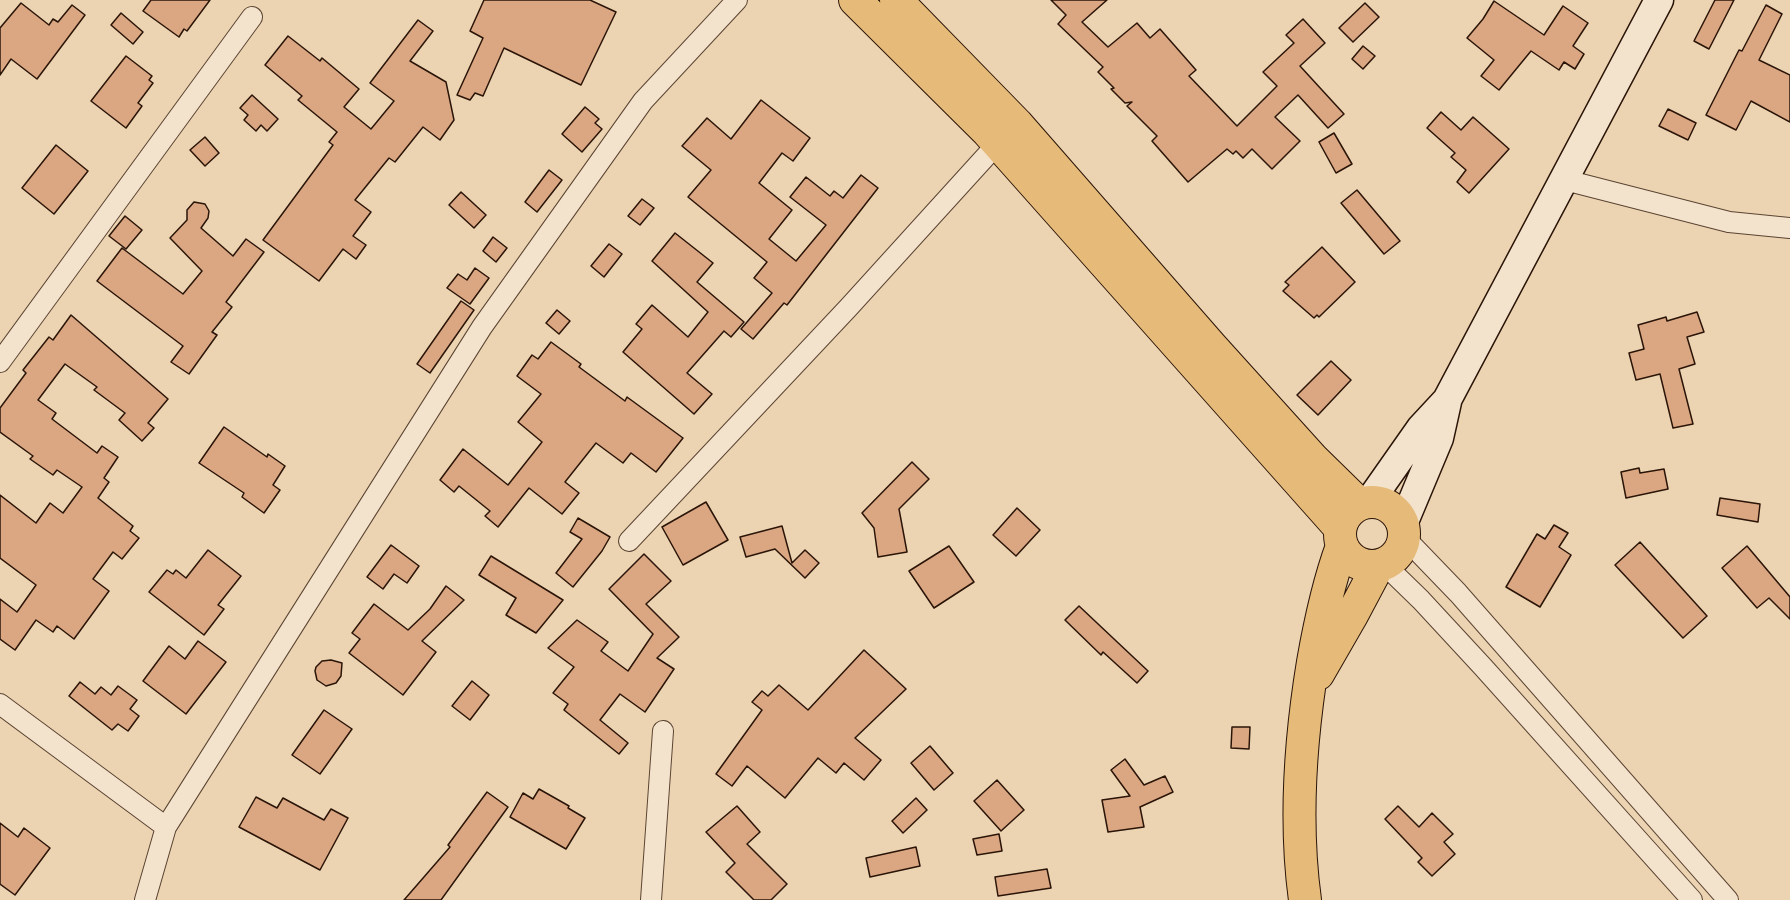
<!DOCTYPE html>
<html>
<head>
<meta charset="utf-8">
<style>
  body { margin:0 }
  canvas { display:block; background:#ecd3b1 }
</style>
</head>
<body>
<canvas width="1790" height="900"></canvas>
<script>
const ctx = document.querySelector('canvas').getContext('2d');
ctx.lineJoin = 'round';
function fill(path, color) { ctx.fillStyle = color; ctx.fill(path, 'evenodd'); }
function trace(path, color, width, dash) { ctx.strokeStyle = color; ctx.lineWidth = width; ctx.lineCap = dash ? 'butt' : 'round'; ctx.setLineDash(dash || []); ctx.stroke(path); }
const building = new Path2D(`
  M 151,0 L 210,0 L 187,31 L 184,29 L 179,37 L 143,11 Z
  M 484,0 L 590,0 L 616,12 L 581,85 L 504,48 L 483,96 L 475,93 L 470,100 L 457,95 L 483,38 L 470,31 Z
  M 1051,0 L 1107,0 L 1082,22 L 1108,47 L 1137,23 L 1150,38 L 1160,29 L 1196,70 L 1189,76 L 1237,126 L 1277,86 L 1263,72 L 1294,43 L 1286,35 L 1303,19 L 1325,43 L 1300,66 L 1344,114 L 1328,128 L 1298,95 L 1275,117 L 1300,141 L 1272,169 L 1252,149 L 1243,158 L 1236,151 L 1233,154 L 1227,149 L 1188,182 L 1152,141 L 1157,136 L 1127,106 L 1132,102 L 1125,103 L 1111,89 L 1114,88 L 1098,72 L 1103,67 L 1058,24 L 1066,15 Z
  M 1715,0 L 1734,0 L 1709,49 L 1694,41 Z
  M 1494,1 L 1544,35 L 1563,6 L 1588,23 L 1573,46 L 1584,54 L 1575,69 L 1564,62 L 1559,70 L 1531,51 L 1499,90 L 1481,76 L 1494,60 L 1467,38 L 1483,19 Z
  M 21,3 L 49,25 L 53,19 L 58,22 L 72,5 L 85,15 L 37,79 L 11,59 L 0,75 L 0,28 Z
  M 1365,3 L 1379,17 L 1353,42 L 1339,28 Z
  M 1766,5 L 1782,14 L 1759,60 L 1790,75 L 1790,122 L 1751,101 L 1736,130 L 1706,115 L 1739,50 L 1742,51 Z
  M 121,13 L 143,32 L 133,44 L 111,25 Z
  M 418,20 L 433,31 L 410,61 L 446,82 L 454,120 L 440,140 L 423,127 L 395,162 L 389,158 L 355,200 L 371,212 L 353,236 L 366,245 L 356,259 L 343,249 L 319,281 L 263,240 L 333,145 L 329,142 L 337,132 L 298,100 L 302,96 L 265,65 L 288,36 L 320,61 L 322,58 L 359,89 L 344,107 L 371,129 L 394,101 L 370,83 Z
  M 1363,46 L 1375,56 L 1363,69 L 1352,59 Z
  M 126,56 L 152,76 L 149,80 L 153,83 L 138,103 L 142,106 L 126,128 L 91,101 Z
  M 252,95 L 278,119 L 267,131 L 261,125 L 256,131 L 244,120 L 248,115 L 240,108 Z
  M 761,100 L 810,138 L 793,161 L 782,153 L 759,183 L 792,210 L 769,239 L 796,261 L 826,225 L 790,197 L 806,177 L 830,196 L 834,191 L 843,198 L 861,175 L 878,188 L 787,305 L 784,303 L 753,339 L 741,329 L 772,293 L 754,278 L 767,262 L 688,197 L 711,170 L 682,146 L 707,118 L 731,139 Z
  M 585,107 L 599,119 L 595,123 L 602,129 L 582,152 L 562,134 Z
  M 1668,109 L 1696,123 L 1688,140 L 1659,126 Z
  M 1441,112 L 1461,130 L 1473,117 L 1509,149 L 1469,193 L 1457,182 L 1466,170 L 1451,157 L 1455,153 L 1427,128 Z
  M 1334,133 L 1352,164 L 1336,173 L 1319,142 Z
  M 205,137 L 219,153 L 205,166 L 190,150 Z
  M 56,145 L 88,171 L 54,214 L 22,188 Z
  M 549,170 L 562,180 L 537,212 L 525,202 Z
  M 1357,190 L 1400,241 L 1384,254 L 1341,203 Z
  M 461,192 L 486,215 L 474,228 L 449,205 Z
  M 642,199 L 654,208 L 640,225 L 628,216 Z
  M 194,202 L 205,204 L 209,211 L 208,218 L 201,228 L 233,256 L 246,239 L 264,252 L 226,302 L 232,307 L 212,332 L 217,335 L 189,374 L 171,362 L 183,346 L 97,281 L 122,248 L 183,294 L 202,271 L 170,238 L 187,220 L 187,210 Z
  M 125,216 L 142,230 L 126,249 L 109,236 Z
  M 675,233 L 713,263 L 697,282 L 744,322 L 731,337 L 724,331 L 687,373 L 712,394 L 694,414 L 623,352 L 642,329 L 636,324 L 652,305 L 688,337 L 708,312 L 652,261 Z
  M 493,237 L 507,248 L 496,262 L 483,251 Z
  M 609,244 L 622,254 L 604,277 L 591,266 Z
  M 1322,247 L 1355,282 L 1319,317 L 1317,315 L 1314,318 L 1283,291 L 1289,285 L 1285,282 Z
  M 475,268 L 489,278 L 470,304 L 447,288 L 458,274 L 467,280 Z
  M 461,301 L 474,310 L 430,373 L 417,364 Z
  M 557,310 L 570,321 L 559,334 L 546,323 Z
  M 1697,312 L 1704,332 L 1687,337 L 1695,364 L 1679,369 L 1693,424 L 1673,428 L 1660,374 L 1636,380 L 1629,353 L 1644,349 L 1638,325 L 1666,317 L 1667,321 Z
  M 71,315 L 168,399 L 148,423 L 154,428 L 142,441 L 119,420 L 125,413 L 94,390 L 97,387 L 65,364 L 38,400 L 56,413 L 52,419 L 97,453 L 102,446 L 118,457 L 104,478 L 109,482 L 98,498 L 133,526 L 130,531 L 139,538 L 122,559 L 113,552 L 93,579 L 109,591 L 74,639 L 57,626 L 53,632 L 36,620 L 15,650 L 0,639 L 0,599 L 17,612 L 36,585 L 0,558 L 0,495 L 36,523 L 50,503 L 63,513 L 82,487 L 57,470 L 53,475 L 30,459 L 33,456 L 0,432 L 0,408 L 26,373 L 23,370 L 49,337 L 53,340 Z
  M 551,342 L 581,364 L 579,367 L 625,401 L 627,397 L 683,438 L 656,472 L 631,453 L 623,463 L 596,443 L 565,482 L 579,493 L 562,514 L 529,488 L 498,527 L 485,516 L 490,511 L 459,486 L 454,492 L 440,480 L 463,449 L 508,485 L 542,442 L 518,422 L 541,394 L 517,376 L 532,355 L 538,359 Z
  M 1331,361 L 1351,380 L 1318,415 L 1297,395 Z
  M 224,427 L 267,457 L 268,454 L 285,466 L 273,485 L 280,490 L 264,513 L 242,497 L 244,493 L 199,463 Z
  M 912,462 L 929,479 L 899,509 L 907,552 L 878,557 L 874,528 L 862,513 Z
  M 1639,468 L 1640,473 L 1664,469 L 1668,489 L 1626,498 L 1621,472 Z
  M 1720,498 L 1760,504 L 1758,522 L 1717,515 Z
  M 706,502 L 728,540 L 683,565 L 662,527 Z
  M 1017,508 L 1040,530 L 1016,556 L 993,535 Z
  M 578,518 L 610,537 L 602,551 L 573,587 L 556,573 L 582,539 L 570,532 Z
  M 1554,525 L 1568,533 L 1559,547 L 1571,555 L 1540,607 L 1506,587 L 1537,534 L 1545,539 Z
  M 782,526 L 792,563 L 805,550 L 819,563 L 805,578 L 775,549 L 746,557 L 740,537 Z
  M 1640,542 L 1707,616 L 1683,638 L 1615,565 Z
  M 391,545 L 419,566 L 407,583 L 394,574 L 383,589 L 367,577 Z
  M 949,546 L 974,582 L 934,608 L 909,571 Z
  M 1747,546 L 1790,597 L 1790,619 L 1769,598 L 1757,608 L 1722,568 Z
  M 208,550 L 241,576 L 218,605 L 224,609 L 204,635 L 149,592 L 167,570 L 173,574 L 176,570 L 186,578 Z
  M 644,554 L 671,581 L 646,604 L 679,637 L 657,658 L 674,669 L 645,712 L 620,694 L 600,720 L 628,743 L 619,754 L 564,710 L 568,704 L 553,693 L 574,667 L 548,648 L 577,620 L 608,642 L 601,651 L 628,671 L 653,634 L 609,589 Z
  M 491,556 L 563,600 L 536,633 L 506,615 L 516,598 L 479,575 Z
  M 446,586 L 464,600 L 422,641 L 436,652 L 403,695 L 349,653 L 360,639 L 352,633 L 374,604 L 408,630 L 430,609 Z
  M 1079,606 L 1148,671 L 1137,683 L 1103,652 L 1101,655 L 1065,620 Z
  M 198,641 L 226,662 L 186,714 L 143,681 L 169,646 L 185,659 Z
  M 864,650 L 906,689 L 855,738 L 881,760 L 864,780 L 844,763 L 836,773 L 818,758 L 785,798 L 747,766 L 732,786 L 716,774 L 762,710 L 752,702 L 762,691 L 768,696 L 779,685 L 808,710 Z
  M 331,660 L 342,663 L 341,676 L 336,683 L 326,686 L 317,680 L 315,671 L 316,667 L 322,661 Z
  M 472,681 L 489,695 L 470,720 L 452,706 Z
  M 80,682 L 95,694 L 101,687 L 111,695 L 118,686 L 137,700 L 130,709 L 139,716 L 128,731 L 118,724 L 112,730 L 69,696 Z
  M 324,710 L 352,729 L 320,774 L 292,755 Z
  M 1232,727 L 1250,727 L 1249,749 L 1231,748 Z
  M 930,746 L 953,773 L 934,790 L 911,763 Z
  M 1125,759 L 1144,785 L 1165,776 L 1173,792 L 1140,807 L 1144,827 L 1108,832 L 1102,800 L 1130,796 L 1111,770 Z
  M 997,780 L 1024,810 L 1001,831 L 974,801 Z
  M 539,789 L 569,806 L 568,808 L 585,818 L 566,849 L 510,817 L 523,793 L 533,799 Z
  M 487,792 L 508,807 L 441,900 L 404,900 L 450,847 L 448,845 Z
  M 256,797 L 277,808 L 283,798 L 324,820 L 331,809 L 348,818 L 320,870 L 239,827 Z
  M 916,798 L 927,810 L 903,833 L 892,821 Z
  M 737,806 L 760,832 L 747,844 L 787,884 L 771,900 L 754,900 L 726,872 L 735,863 L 706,832 Z
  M 1398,806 L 1419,827 L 1432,813 L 1453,834 L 1444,842 L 1455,854 L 1432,876 L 1418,862 L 1422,858 L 1385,819 Z
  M 0,823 L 18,837 L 24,828 L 50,848 L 15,895 L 0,884 Z
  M 999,834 L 1002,851 L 977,855 L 973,839 Z
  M 916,847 L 920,866 L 870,877 L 866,858 Z
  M 1047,869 L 1051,888 L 998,896 L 995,877 Z`);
fill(building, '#dba783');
trace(building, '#2a1508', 1.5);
const street = new Path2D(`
  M 1565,180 L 1729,222 L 1790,228
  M 0,362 L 252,17
  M 1405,538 L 1458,593 L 1728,900
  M 629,541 L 849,307 L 998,143
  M 1384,564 L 1421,600 L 1483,667 L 1692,900
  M 0,704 L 166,827
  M 145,900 L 166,827 L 482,327 L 643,101 L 737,0
  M 651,900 L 663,731`);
const secondary = new Path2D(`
  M 1369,502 L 1421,428 L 1447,400 L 1659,0
  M 1403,524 L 1439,438 L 1447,402`);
const primary = new Path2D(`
  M 855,0 L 988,132 L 1340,528
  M 896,0 L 1017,124 L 1211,346 L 1313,459 L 1359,504
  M1340 534a32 32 0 1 1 64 0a32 32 0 1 1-64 0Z
  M 1318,674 L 1352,615 L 1378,566
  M 1305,900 C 1294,820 1300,741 1313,662 C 1320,622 1328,584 1342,546`);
trace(street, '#5a4432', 22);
trace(secondary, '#2a1508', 31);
trace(primary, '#2a1508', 34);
trace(street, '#f3e2cc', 20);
trace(secondary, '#f3e2cc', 28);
trace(primary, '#e6ba78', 32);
</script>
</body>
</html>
